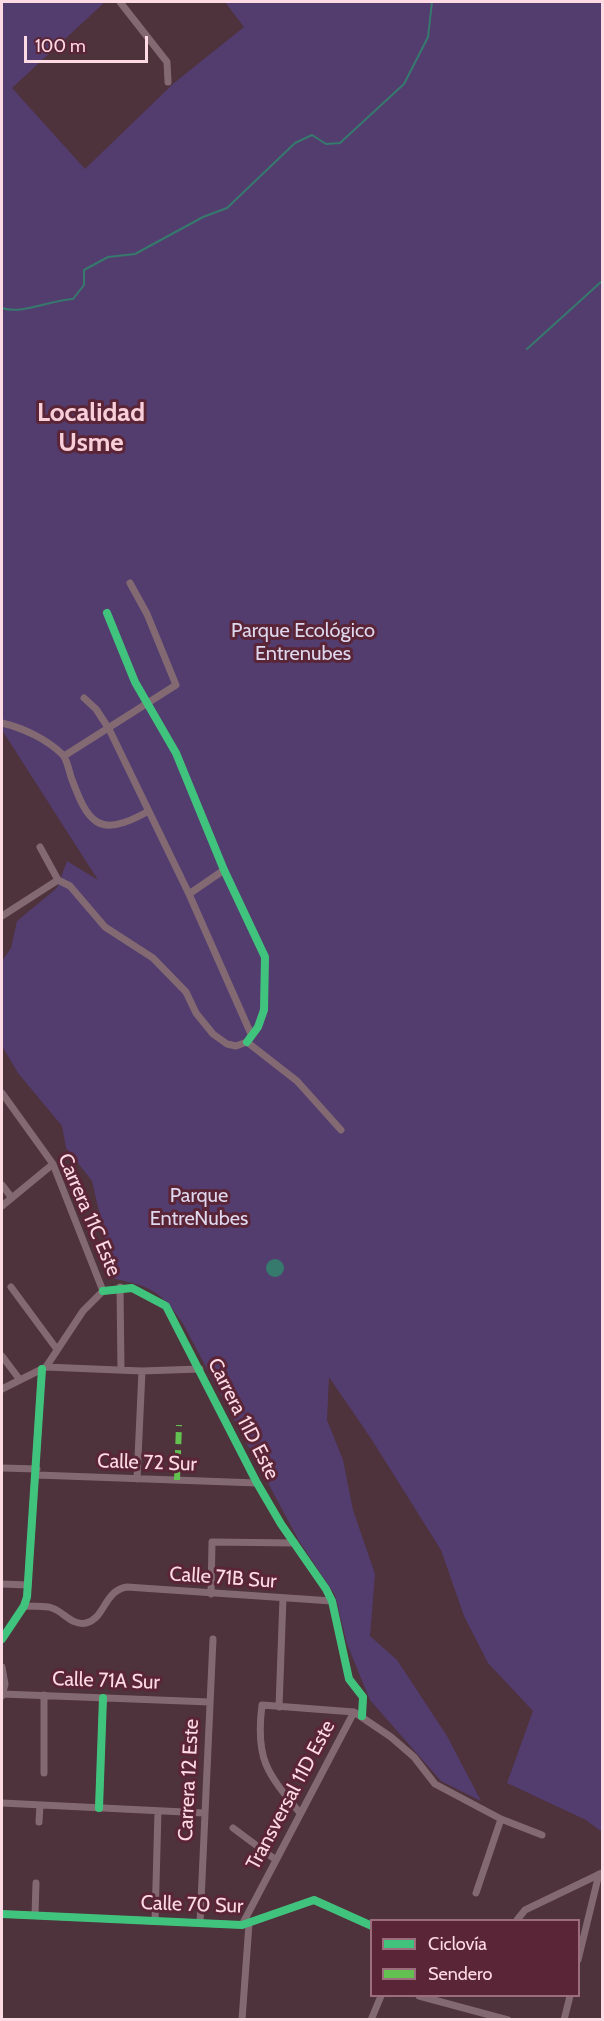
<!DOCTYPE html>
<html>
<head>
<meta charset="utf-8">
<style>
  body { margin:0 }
  #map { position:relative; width:604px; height:2021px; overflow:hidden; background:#4e323c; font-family:Cabin,sans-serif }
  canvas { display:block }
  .frame { position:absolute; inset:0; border:3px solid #fedae4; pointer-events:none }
  .legend { position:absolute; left:370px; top:1919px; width:210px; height:78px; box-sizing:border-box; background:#5b2538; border:2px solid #9c6d7d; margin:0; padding:8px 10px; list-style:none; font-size:18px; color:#fedae4 }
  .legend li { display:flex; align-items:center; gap:12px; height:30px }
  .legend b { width:30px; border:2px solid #9c6d7d }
  .scale { position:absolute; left:24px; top:36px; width:124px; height:27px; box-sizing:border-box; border:3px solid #fedae4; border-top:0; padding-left:8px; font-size:18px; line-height:21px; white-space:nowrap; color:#fedae4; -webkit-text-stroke:4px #5b2538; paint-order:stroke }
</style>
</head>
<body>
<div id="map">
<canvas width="604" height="2021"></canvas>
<div class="frame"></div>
<ul class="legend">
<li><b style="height:8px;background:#40c37c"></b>Ciclovía</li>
<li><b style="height:8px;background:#63c152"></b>Sendero</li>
</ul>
<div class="scale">100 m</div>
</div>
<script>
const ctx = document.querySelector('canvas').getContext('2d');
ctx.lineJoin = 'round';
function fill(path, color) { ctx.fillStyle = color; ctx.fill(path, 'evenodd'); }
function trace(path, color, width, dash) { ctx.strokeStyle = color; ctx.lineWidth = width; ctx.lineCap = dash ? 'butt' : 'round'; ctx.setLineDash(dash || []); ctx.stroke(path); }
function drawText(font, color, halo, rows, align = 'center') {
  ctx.font = font + ' Cabin,sans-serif'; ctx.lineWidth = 6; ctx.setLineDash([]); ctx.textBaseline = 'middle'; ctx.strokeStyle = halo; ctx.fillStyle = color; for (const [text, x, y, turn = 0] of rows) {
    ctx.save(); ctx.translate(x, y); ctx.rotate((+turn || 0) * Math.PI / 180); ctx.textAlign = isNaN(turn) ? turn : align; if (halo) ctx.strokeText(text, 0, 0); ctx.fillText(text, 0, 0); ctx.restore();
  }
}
fill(new Path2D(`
  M 2,2 L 105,2 L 12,88 L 85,169 L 174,83 L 244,27 L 225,2 L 602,2 L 602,1832 L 586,1820 L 507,1783 L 533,1711 L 488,1663 L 464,1616 L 441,1550 L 372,1440 L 329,1377 L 327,1420 L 343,1460 L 353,1510 L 375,1574 L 370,1636 L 397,1660 L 447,1736 L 481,1801 L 441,1781 L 370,1700 L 347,1644 L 335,1595 L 299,1541 L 182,1322 C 161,1292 151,1286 115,1279 L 102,1258 L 107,1246 L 92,1181 L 66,1148 L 62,1126 L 18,1073 L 2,1046 L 2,961 L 11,948 L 17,921 L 57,888 L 67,861 L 98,880 L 2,730 Z`), '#533d6f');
fill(new Path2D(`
  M266 1268a9 9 0 1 1 18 0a9 9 0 1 1-18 0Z`), '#36796d');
trace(new Path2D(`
  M 2,308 C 21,315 51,300 73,299 L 84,285 L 84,270 L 108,257 L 135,254 L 203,217 L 227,208 L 295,143 L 312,135 L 326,144 L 340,143 L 404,84 L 428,37 L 432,2
  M 527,349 L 602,281`), '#36796d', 2);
trace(new Path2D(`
  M 120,2 L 167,62 L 168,82
  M 107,613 L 135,682 L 176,753 L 224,870 L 265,957 L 264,1010 L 258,1027 L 247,1042
  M 84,698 L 96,709 L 109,729 L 189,894 L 251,1034
  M 2,723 C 23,728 47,739 63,755 C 67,760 69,770 71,777 C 88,823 98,839 147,812
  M 64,756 L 176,685 L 147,614 L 130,583
  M 40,847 L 58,880 L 70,886 L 105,927 L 153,958 L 186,992 L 196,1013 L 213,1034 L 227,1044 L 236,1046 L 247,1042
  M 189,894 L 224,870
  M 2,916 L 58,880
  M 247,1042 L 297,1081 L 341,1130
  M 2,1093 L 53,1164 L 103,1291
  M 2,1185 L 12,1198
  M 2,1206 L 53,1164
  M 11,1287 L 56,1348
  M 120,1287 L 121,1370
  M 103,1291 L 132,1288 L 166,1306 L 257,1483 L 281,1524 L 326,1589 L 332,1601 L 349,1679 L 363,1697 L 362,1716
  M 2,1356 L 20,1380
  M 46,1367 L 142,1371 L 200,1369
  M 2,1389 L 46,1367 L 83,1311 L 103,1291
  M 2,1468 L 37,1469
  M 37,1475 L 257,1483
  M 137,1479 L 142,1371
  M 2,1584 L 28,1585
  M 211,1594 L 212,1542 L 295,1543
  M 24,1606 C 33,1607 44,1605 52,1608 C 64,1612 72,1626 86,1623 C 106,1618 103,1591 127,1587 L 332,1601
  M 2,1639 L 24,1606 L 27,1597 L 42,1369
  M 2,1667 L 5,1684 L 2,1696
  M 2,1694 L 210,1702
  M 279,1707 L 283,1598
  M 44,1773 L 44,1695
  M 2,1803 L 204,1813
  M 99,1808 L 103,1698
  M 300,1813 C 267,1773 255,1759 262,1705 L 354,1712 L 391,1737 L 414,1757 L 435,1784 L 501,1819 L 542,1835
  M 39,1822 L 40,1805
  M 233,1828 L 276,1860
  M 476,1893 L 501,1819
  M 2,1914 L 242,1925 L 314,1900 L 372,1926
  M 35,1915 L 36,1883
  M 517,1920 L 525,1910 L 602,1873
  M 155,1921 L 158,1811
  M 200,1923 L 213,1639
  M 242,1925 L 354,1712
  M 578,1960 L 599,1874
  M 419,1996 L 508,2020
  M 242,2020 L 249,1924
  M 371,2020 L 381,1996
  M 564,2020 L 570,1996`), '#836a72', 7);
trace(new Path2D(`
  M 177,1480 L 179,1425`), '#63c152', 6, [12, 6]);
trace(new Path2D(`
  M 107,613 L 135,682 L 176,753 L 224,870 L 265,957 L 264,1010 L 258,1027 L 247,1042
  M 103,1291 L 132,1288 L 166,1306 L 257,1483 L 281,1524 L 326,1589 L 332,1601 L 349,1679 L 363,1697 L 362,1716
  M 2,1639 L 24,1606 L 27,1597 L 42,1369
  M 99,1808 L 103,1698
  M 2,1914 L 242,1925 L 314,1900 L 372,1926`), '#40c37c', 8);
drawText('20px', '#ded7ed', '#5b2538', [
  ["Parque Ecológico",303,631],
  ["Entrenubes",303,654],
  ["Parque",199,1196],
  ["EntreNubes",199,1219]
]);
drawText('20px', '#fedae4', '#5b2538', [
  ["Carrera 11C Este",89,1215,67],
  ["Carrera 11D Este",243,1419,63],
  ["Calle 72 Sur",147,1463,2],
  ["Calle 71B Sur",223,1578,4],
  ["Calle 71A Sur",106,1681,2],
  ["Carrera 12 Este",189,1780,-87],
  ["Transversal 11D Este",291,1795,-62],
  ["Calle 70 Sur",192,1905,2]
]);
drawText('bold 26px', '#f8ced9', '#5b2538', [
  ["Localidad",91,413],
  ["Usme",91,443]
]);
</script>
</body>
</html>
